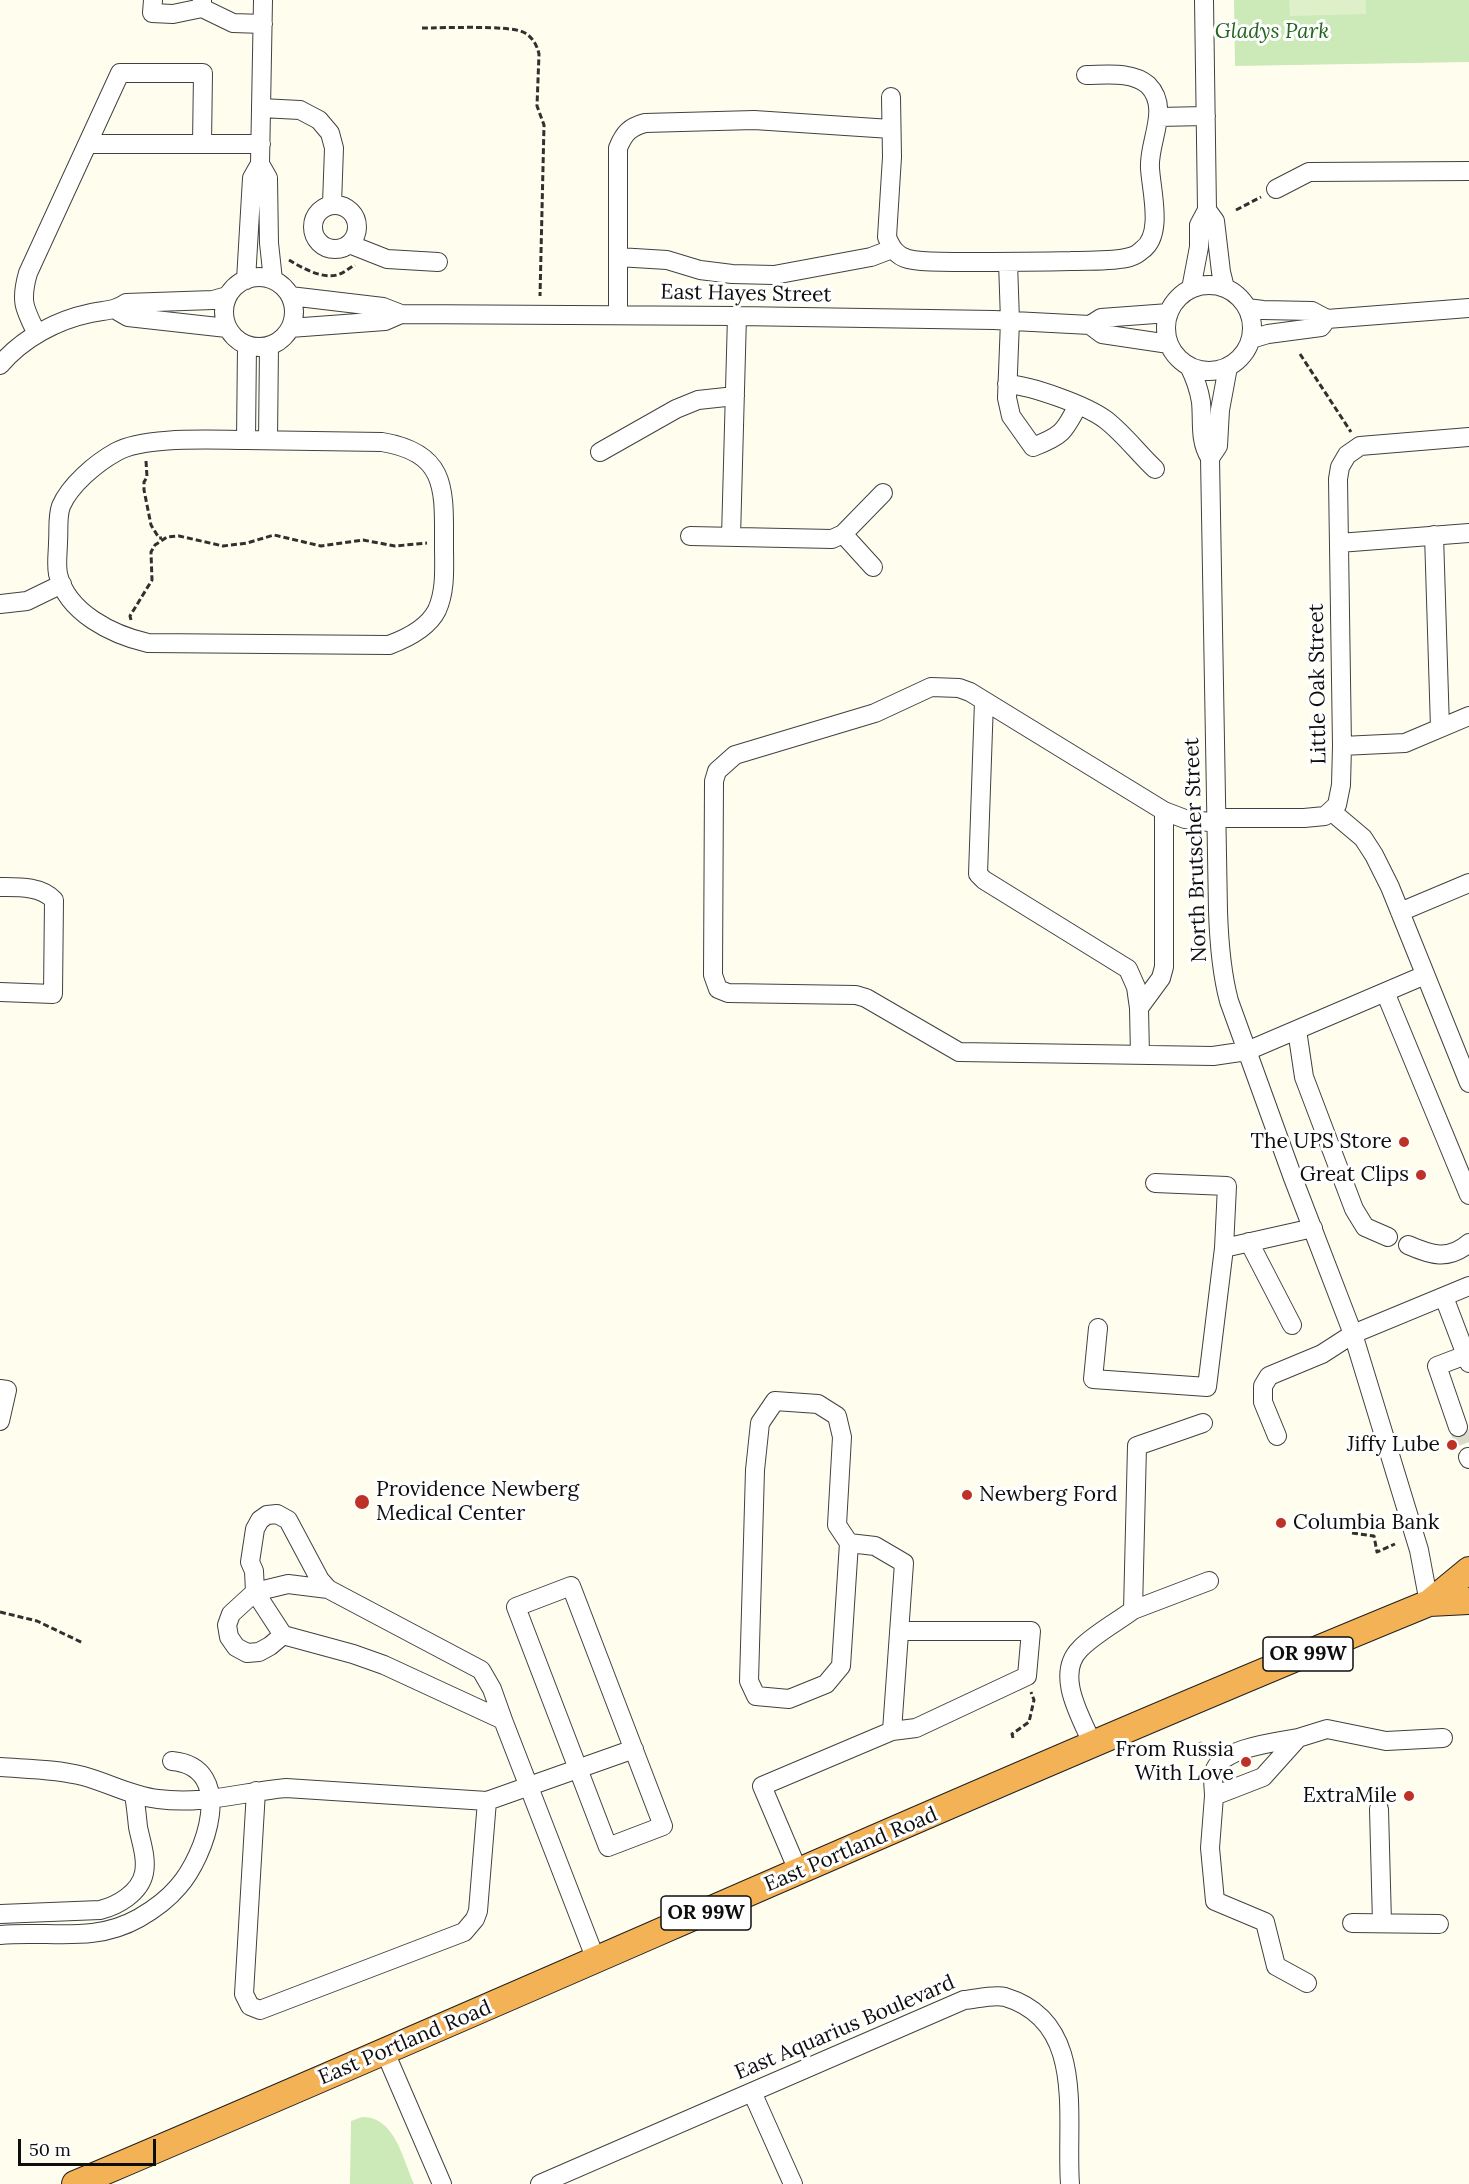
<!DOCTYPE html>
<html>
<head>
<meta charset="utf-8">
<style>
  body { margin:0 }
  #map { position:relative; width:1469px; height:2184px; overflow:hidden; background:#fffeee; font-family:Lora,serif }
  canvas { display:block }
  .scale { position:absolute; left:18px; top:2139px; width:138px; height:27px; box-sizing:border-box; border:3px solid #0e0e0e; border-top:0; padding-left:8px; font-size:18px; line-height:21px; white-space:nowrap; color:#0e0e0e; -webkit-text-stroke:4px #fff; paint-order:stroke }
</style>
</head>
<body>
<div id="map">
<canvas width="1469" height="2184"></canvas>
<div class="scale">50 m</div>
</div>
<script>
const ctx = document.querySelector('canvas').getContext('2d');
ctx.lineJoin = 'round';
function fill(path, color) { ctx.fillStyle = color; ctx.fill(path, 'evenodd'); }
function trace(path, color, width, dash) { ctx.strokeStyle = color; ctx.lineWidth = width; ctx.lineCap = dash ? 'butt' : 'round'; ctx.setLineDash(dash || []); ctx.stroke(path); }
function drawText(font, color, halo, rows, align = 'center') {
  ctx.font = font + ' Lora,serif'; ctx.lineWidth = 6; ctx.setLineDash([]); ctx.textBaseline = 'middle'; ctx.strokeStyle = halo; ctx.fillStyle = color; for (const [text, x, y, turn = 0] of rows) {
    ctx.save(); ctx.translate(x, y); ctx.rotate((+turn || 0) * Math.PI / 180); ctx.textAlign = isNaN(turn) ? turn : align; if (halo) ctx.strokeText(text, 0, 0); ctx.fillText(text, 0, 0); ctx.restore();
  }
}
fill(new Path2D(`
  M 1234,0 L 1469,0 L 1469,62 L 1235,66 Z
  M 362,2117 C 395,2116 403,2160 414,2184 L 350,2184 L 351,2121 Z`), '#cce9b8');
fill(new Path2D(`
  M 1289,0 L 1366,0 L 1366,14 L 1290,16 Z`), '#def0ca');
trace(new Path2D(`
  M 1458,1427 L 1468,1457`), '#dbdacc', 18, [18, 9]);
const minor = new Path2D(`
  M 153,0 L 152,13 L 173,14 L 202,8
  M 202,0 L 202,8 L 233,23 L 263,24
  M 891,97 L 892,157 L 887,237 C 891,247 896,256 908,259 C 924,263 941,261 957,262 C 995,262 1033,262 1071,261 C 1090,260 1112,262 1130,257 C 1134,256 1139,253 1142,250 C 1164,235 1151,190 1150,168 C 1148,142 1171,108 1148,85 C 1132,71 1106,75 1086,75
  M 261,108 L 300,110 L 319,120 L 330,133 L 334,148 L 332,204
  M 1158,117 L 1206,116
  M 88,144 L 261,144
  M 260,164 L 268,178 L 269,243 L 273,280
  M 1276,189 L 1309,172 L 1469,171
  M313 227a22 22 0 1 1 44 0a22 22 0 1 1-44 0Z
  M 1207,210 L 1215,221 L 1221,272 L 1225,288
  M 349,244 L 387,259 L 438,262
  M 618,257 L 667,260 L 700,270 L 732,274 L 774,275 L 871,257 L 892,249
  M 1008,262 L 1010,321 L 1007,398 L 1011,416 L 1033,447 C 1061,436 1064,433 1078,405
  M224 312a35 35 0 1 1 70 0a35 35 0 1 1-70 0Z
  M 246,280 L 252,178 L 260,164 L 263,0
  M1166 328a43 43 0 1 1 86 0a43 43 0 1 1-86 0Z
  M 1191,289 L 1199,247 L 1199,225 L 1207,210 L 1204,0
  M 290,296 L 383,307 L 401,314 L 737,316 L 994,320 L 1090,325 L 1102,334 L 1169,344
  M 1247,308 L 1263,310 L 1312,311 L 1327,319 L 1469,308
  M 116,310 L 128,317 L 227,328
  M 618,314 L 618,148 C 624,133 630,127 645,123 L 754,120 L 891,129
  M 1090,325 L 1101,318 L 1169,313
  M 290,328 L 385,321 L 401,314
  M 37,334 C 24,308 20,301 28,273 L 120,73 L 203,73 L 202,144
  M 1251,339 L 1268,334 L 1321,327 L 1327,319
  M 0,365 C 23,338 57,320 91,313 C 105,310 115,311 126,303 L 213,300 L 227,296
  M 1189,366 C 1195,378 1199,389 1201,402 C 1203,423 1199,440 1210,458 L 1218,911 C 1219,942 1221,971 1229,1001 L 1293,1178 L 1353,1334 L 1419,1550 L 1429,1603
  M 1007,384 C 1032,386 1086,405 1106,420 C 1124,434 1139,454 1155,469
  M 246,440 L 382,442 C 448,453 444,490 444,546 C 444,567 446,590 437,610 C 428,628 408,638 389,645 L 148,643 C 113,635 67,613 58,574 C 56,564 58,552 58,542 C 59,531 57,517 61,506 C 70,485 96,463 116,452 C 144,436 212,440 246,440 Z
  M 246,440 L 247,345
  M 268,440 L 269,346
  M 600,452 L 676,409 L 698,400 L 735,396
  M 1210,458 L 1218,446 L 1220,410 L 1228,367
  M 843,534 L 873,567
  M 1434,535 L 1440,728
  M 690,536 L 832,539 L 843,534 L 883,493
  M 731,537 L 737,316
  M 1339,543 L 1469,533
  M 0,604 L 27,601 L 62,584
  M 984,701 L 978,874 L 984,880 L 1128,969 L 1136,987 L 1139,1008
  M 1342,746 L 1405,743 L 1469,716
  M 1331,811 L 1363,838 L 1374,855 L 1390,887 L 1469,1083
  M 1216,818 L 1304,818 L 1325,816 L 1337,805 L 1341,785 L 1342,746 L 1338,479 L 1340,467 L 1347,455 L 1360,446 L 1469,437
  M 1217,823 L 1185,819 L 1164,811 L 970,692 L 959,688 L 931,687 L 875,713 L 735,755 L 717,771 L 714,781 L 713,975 L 718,989 L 728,993 L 856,995 L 866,998 L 959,1052 L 1213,1056 L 1247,1051 L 1425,975
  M 0,887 C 19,887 41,886 54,900 L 53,994 L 0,992
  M 1400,912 L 1469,883
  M 1385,992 L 1469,1195
  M 1297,1030 L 1304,1077 L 1354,1209 L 1365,1227 L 1388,1237
  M 1140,1055 L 1139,1008 L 1161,978 L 1164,967 L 1164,811
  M 1155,1183 L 1227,1186 L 1224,1248
  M 1249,1242 L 1292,1325
  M 1408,1245 C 1431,1255 1448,1261 1469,1243
  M 1444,1297 L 1469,1363
  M 1098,1328 L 1093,1379 L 1207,1387 L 1224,1248 L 1313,1228
  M 0,1389 L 7,1390 L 0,1421
  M 1458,1427 L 1437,1366 L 1466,1355
  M 1277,1436 L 1263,1402 L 1263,1386 L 1269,1376 L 1322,1354 L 1353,1334 L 1469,1286
  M 1468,1457 L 1469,1459
  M 571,1586 L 663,1826 L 608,1847 L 516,1607 Z
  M 328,1589 L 320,1580 L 288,1520 L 277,1514 L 267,1515 L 260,1520 L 255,1529 L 250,1562 L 254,1571 L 255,1592 L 283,1635 L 353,1654 L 384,1665 L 503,1720 L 596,1960
  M 1133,1610 L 1209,1581
  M 283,1635 L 270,1646 L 259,1652 L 247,1653 L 236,1647 L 229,1637 L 227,1625 L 231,1614 L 255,1592 L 288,1584 L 328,1589 L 481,1670 L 492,1689 L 503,1720
  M 892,1731 L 916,1728 L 1027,1676 L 1031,1631 L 899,1631
  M 1093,1745 C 1082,1719 1054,1675 1080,1649 C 1093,1635 1117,1622 1133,1610 L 1137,1446 L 1203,1423
  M 0,1767 C 27,1769 56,1769 83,1776 C 109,1783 131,1796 158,1799 C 204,1805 241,1792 286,1788 L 487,1801 L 634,1749
  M 256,1791 L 244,1994 L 250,2006 L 260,2010 L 464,1932 L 475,1919 L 478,1911 L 487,1801
  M 1214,1796 C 1214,1789 1212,1779 1214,1772 C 1220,1748 1276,1742 1298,1738
  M 1379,1809 L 1382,1923
  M 799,1873 L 762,1786 L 892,1731 L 904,1563 L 875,1546 L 849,1543 L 837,1525 L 842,1437 L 837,1416 L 818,1404 L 775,1401 L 760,1423 L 755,1470 L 749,1681 L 756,1696 L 789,1699 L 826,1684 L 841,1666 L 849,1543
  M 0,1914 L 100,1910 C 117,1906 140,1893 144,1873 C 147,1858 141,1842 138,1827 C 137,1817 136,1806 134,1795
  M 1352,1923 L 1439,1924
  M 0,1935 C 49,1930 93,1944 139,1918 C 153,1910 167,1900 178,1887 C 205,1857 238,1767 172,1761
  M 1307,1983 L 1276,1966 L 1265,1922 L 1215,1901 L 1210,1848 L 1214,1796 L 1263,1777 L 1298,1738 L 1327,1729 L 1386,1741 L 1443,1738
  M 385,2052 L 442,2184
  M 752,2092 L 793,2184
  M 540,2184 L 964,2000 C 976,1999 994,1994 1005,1997 C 1088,2022 1065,2119 1070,2184`);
const highway = new Path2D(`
  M 1429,1603 L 1469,1601
  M 75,2184 C 528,1993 975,1789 1429,1603 L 1469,1570`);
trace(minor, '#414141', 20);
trace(highway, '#1f1f1f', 28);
trace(new Path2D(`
  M 422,28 C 443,28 508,25 523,32 C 532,36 537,45 539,54 L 537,106 L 544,125 L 540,296
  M 1236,210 L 1261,197
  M 289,260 C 302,268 322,279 337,275 C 344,273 349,268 355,265
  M 1300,354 L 1351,432
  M 146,461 L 147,477 L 144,482 L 144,490 L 151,525 L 159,538 L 162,538
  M 131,620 L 130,616 L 152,580 L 151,552 L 155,545 L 167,537 L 179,536 L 223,546 L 247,543 L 274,535 L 321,546 L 363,540 L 395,546 L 427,543
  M 1352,1533 L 1374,1536 L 1377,1552 L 1395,1544
  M 0,1612 L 37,1621 L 83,1643
  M 1013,1738 L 1012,1734 L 1029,1722 L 1034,1700 L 1031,1692
  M 1200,1742 L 1204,1752`), '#303030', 3, [6, 3]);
trace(minor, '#fff', 18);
trace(highway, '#f4b257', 26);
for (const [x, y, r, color] of [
  [1404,1142,6,"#be3126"],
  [1421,1175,6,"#be3126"],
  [1452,1445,6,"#be3126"],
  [967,1495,6,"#be3126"],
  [362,1502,8,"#be3126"],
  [1281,1523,6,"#be3126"],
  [1246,1762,6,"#be3126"],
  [1409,1796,6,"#be3126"]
]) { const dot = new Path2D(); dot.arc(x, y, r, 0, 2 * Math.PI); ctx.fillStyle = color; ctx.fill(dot); trace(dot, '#fff', 2); }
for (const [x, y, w] of [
  [1308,1654,90],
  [706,1913,90]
]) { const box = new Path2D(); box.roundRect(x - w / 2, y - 17, w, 34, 4.5); ctx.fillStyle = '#fff'; ctx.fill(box); trace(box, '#0e0e0e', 1.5); }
drawText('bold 20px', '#0e0e0e', null, [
  ["OR 99W",1308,1654],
  ["OR 99W",706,1913]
]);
drawText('italic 21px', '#24661e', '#fff', [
  ["Gladys Park",1272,32]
]);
drawText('21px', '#0e0e0e', '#fff', [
  ["East Hayes Street",746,294,1],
  ["Little Oak Street",1318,684,-91],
  ["North Brutscher Street",1196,850,-92],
  ["East Portland Road",851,1850,-23],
  ["East Aquarius Boulevard",845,2028,-23],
  ["East Portland Road",405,2043,-23]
]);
drawText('21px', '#0e0e0e', '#fff', [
  ["The UPS Store",1392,1142],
  ["Great Clips",1409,1175],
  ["Jiffy Lube",1440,1445],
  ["Providence Newberg",376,1490,"left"],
  ["Medical Center",376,1514,"left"],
  ["Newberg Ford",979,1495,"left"],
  ["Columbia Bank",1293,1523,"left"],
  ["From Russia",1234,1750],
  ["With Love",1234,1774],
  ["ExtraMile",1397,1796]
], 'right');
</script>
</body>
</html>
